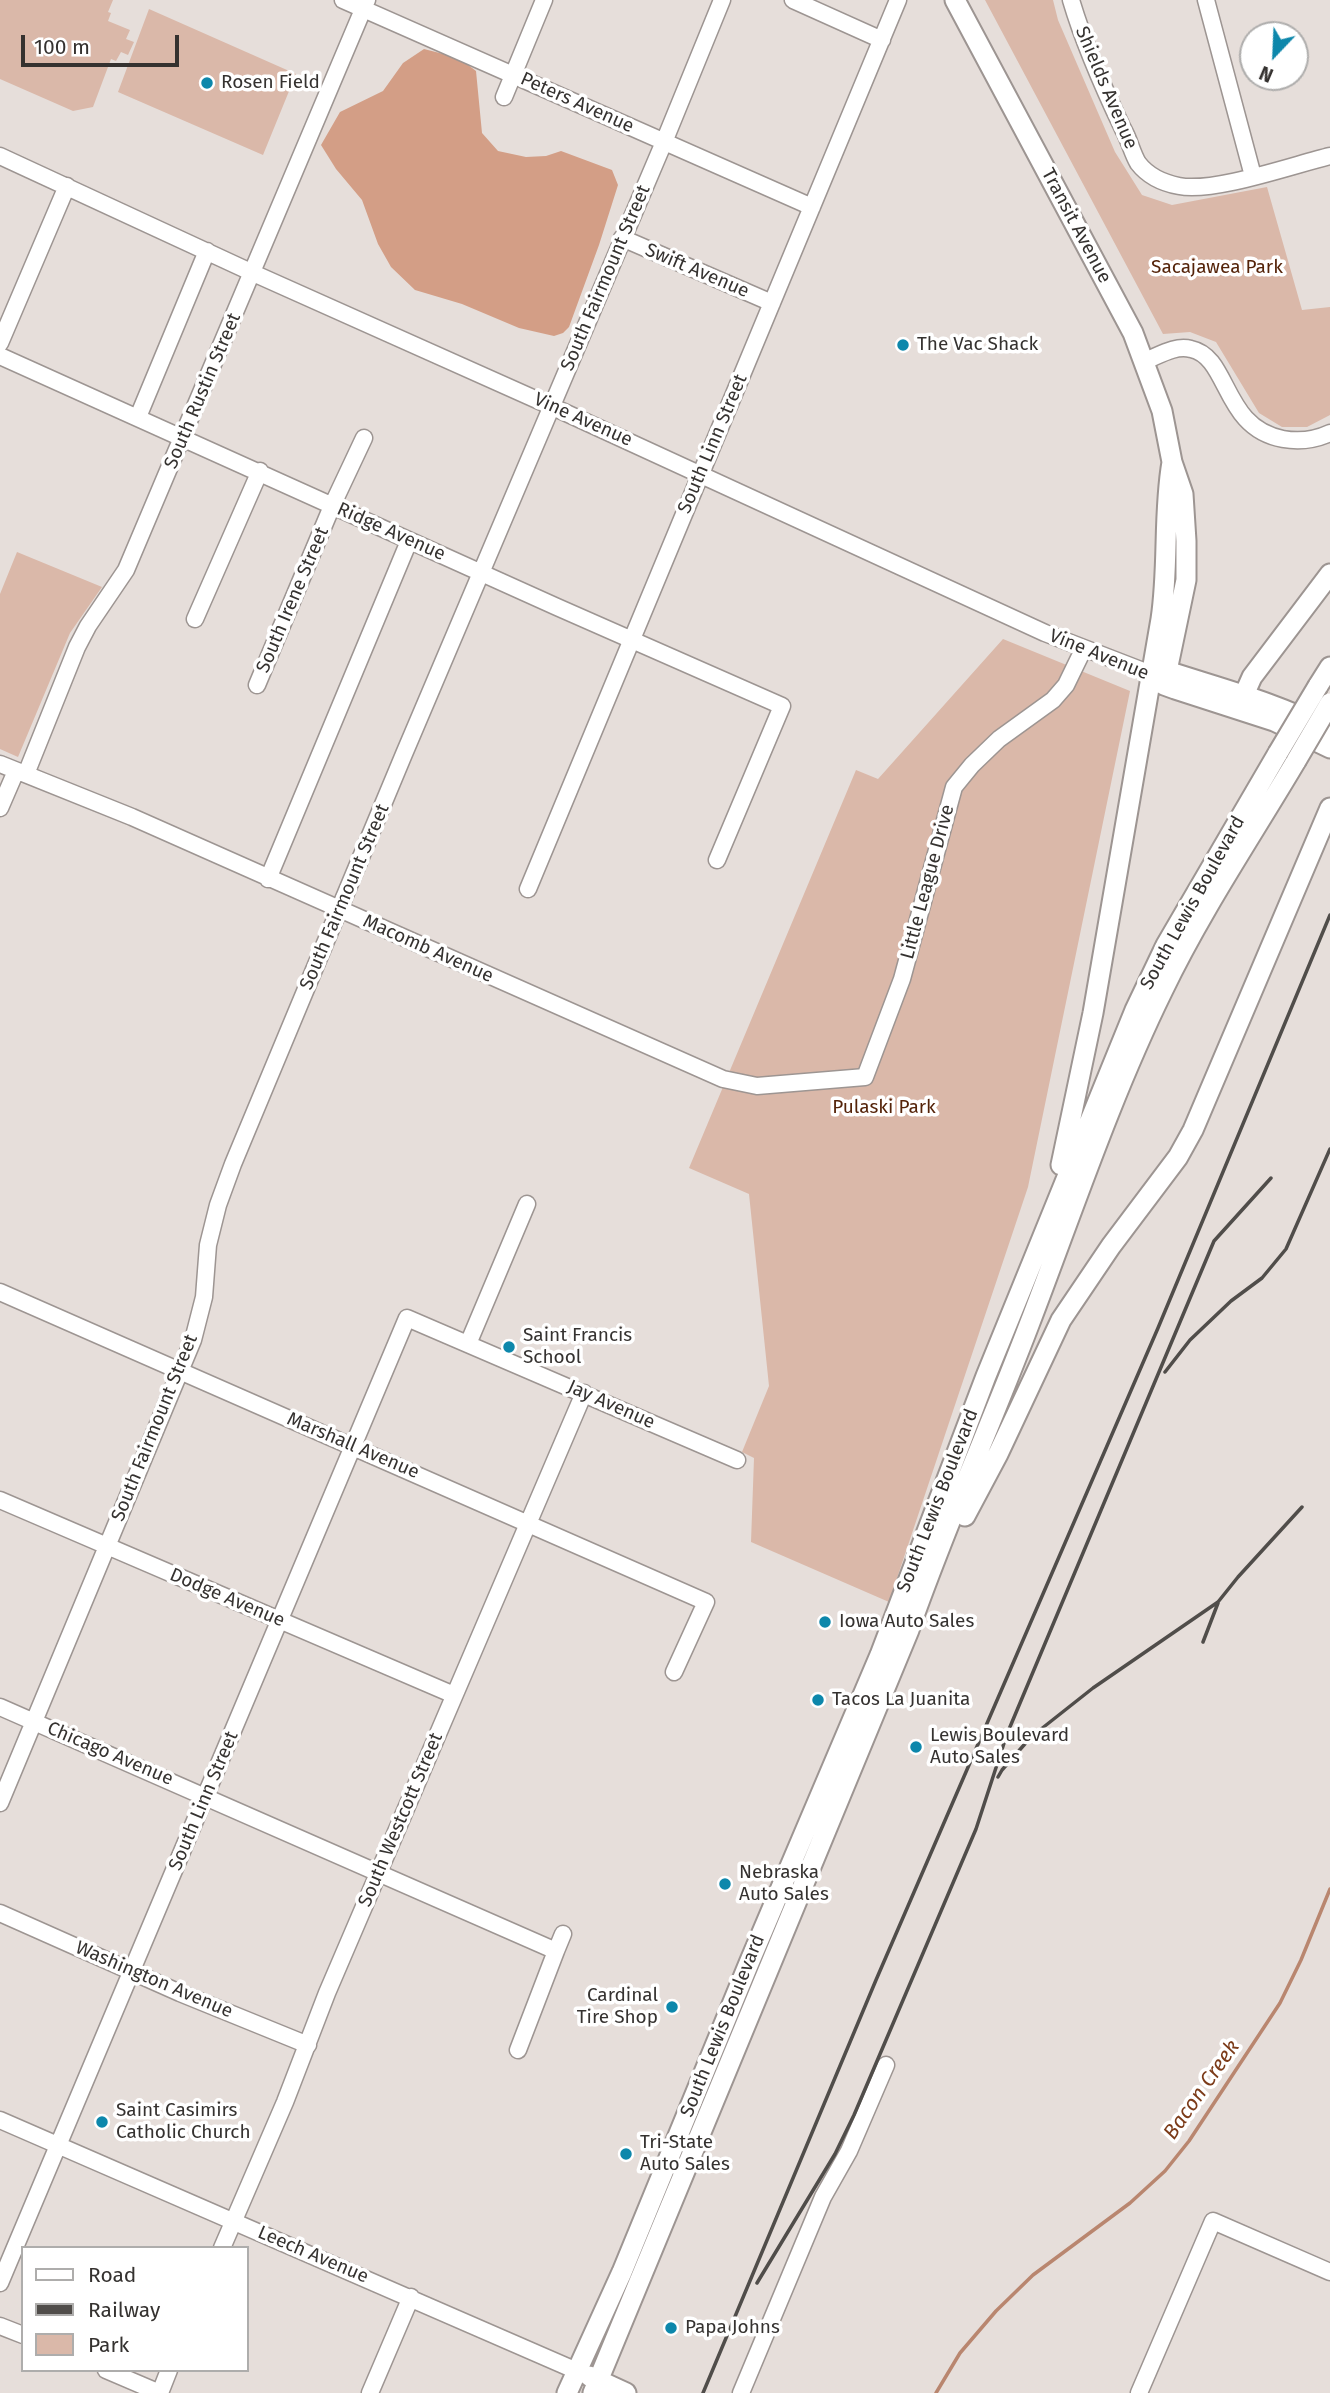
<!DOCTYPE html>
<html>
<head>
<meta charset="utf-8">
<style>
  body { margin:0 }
  #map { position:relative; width:1330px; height:2393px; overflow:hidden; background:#e6deda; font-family:"Fira Sans",sans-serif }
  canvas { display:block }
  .legend { position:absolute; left:21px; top:2246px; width:228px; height:126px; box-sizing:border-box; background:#fff; border:2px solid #aeadac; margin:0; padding:9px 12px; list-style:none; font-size:21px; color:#353230 }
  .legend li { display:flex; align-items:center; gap:14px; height:35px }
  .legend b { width:35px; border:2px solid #aeadac }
  .north { position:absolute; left:1239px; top:21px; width:70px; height:70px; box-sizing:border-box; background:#fff; border:2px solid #aeadac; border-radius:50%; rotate:203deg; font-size:19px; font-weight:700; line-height:28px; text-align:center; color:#353230 }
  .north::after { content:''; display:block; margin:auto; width:24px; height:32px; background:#0d87ab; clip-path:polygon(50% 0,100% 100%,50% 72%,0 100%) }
  .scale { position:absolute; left:21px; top:35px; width:158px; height:32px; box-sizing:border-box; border:4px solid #353230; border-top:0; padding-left:9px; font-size:21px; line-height:24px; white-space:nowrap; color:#353230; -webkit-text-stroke:5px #fff; paint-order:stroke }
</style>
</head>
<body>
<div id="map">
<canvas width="1330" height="2393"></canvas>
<ul class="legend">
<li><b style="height:9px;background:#fff"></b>Road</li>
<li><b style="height:9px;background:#504d4a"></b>Railway</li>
<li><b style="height:19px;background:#dab8a9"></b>Park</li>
</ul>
<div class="north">N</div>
<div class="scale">100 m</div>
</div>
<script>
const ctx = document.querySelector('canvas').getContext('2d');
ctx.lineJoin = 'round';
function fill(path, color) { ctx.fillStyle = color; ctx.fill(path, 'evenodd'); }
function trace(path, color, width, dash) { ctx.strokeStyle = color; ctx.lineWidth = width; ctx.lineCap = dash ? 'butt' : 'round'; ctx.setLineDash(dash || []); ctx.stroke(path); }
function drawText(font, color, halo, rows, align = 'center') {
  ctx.font = font + ' "Fira Sans",sans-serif'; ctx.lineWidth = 7; ctx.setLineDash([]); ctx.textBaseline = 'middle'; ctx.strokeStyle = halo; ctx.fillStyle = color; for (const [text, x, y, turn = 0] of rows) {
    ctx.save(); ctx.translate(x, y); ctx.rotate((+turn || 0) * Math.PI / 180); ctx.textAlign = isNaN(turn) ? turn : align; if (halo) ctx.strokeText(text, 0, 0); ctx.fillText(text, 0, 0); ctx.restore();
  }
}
fill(new Path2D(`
  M 0,0 L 113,0 L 108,12 L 111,13 L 108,21 L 130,30 L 126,39 L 134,42 L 128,55 L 121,52 L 116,61 L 111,59 L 93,107 L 73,111 L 0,79 Z
  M 985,0 L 1053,0 L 1058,20 L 1115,152 L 1142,195 L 1172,205 L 1267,187 L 1302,310 L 1330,307 L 1330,415 L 1307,427 L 1282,427 L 1259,413 L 1216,342 L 1190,332 L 1163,334 Z
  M 149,9 L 296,74 L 263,155 L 118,92 Z
  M 17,552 L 102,587 L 70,633 L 18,757 L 0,749 L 0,594 Z
  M 1003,639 L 1130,691 L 1028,1187 L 889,1602 L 751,1542 L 754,1458 L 742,1452 L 769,1386 L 749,1194 L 689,1168 L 856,770 L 878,779 Z`), '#dab8a9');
fill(new Path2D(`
  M 424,49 L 459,58 L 476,71 L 482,133 L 498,151 L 526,157 L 546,156 L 561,151 L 612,170 L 618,185 L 599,245 L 569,327 L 563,333 L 554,336 L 519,328 L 462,304 L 415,290 L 391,267 L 378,244 L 362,200 L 336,169 L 321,145 L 340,112 L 383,91 L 403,63 Z`), '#d39e86');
trace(new Path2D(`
  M 936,2393 L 960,2353 L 996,2311 L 1033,2275 L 1130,2203 L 1165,2171 L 1189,2141 L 1280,2003 L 1301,1960 L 1330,1889`), '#b9866f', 3.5);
const minor = new Path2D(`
  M 343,0 L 812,207
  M 793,0 L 882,40
  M 1071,0 C 1084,44 1103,87 1123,129 C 1129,139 1132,153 1138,163 C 1148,176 1163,183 1179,186 C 1214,193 1293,165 1330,156
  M 1206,0 L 1253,176
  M 504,97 L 544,0
  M 0,156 L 253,273 L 564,412 L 1045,633 L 1151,674
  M 622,238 L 772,303
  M 0,343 L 67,186
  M 0,356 L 557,607 L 782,706 L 717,860
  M 1145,361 C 1160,355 1175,345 1191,349 C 1230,357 1222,428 1283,439 C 1300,442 1315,440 1330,433
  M 138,417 L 207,251
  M 195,619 L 260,471
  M 257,685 L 332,506 L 364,438
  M 0,764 L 132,817 L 723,1079 L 757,1086 L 865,1077 L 902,979 L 954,787 L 972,765 L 999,739 L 1053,700 L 1066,685 L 1083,650
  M 26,774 L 77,647 L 88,626 L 126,570 L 367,0
  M 0,808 L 16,771
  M 268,879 L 409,541
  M 528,889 L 898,0
  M 0,1292 L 706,1602 L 674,1672
  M 468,1344 L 527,1204
  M 0,1500 L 454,1695
  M 0,1707 L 556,1951 L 518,2050
  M 0,1803 L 193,1340 L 204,1297 L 208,1245 L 218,1205 L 233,1164 L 404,754 L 664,142 L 722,0
  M 0,1913 L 180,1993 L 308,2045
  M 556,1951 L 563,1934
  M 0,2120 L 577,2371
  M 222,2248 L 285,2102 L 327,1993 L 584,1393
  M 0,2283 L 407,1318 L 737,1460
  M 0,2326 L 23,2335
  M 106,2370 L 160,2393
  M 160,2393 L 169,2370
  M 370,2393 L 411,2297
  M 741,2393 L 823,2197 L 849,2151 L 886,2065
  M 1139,2393 L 1213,2221 L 1330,2272`);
const major = new Path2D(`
  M 955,0 L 1133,333 L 1162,411 L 1172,462 L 1183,494 L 1186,541 L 1186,580 L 1164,685
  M 1156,673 L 1167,671 C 1222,689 1278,703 1330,731
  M 1155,677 L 1164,685 L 1175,689 L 1274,721 L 1330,748
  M 1318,686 L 1330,667
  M 1244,708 L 1244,695 L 1252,677 L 1330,574
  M 1061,1165 L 1093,1013 L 1161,619 C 1169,566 1163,514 1172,462
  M 965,1516 L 998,1454 L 1061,1320 L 1111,1246 L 1178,1157 L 1193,1130 L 1330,808
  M 589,2376 L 626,2393
  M 567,2393 L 622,2272 L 749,1963 L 880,1655 L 986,1376 L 1135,1010 L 1166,945 L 1278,753
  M 593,2393 L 909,1630 C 945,1527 990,1427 1029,1325 C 1072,1213 1110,1098 1163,990 C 1201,911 1251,837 1296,761`);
trace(minor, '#9d9592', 19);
trace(major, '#9d9592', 23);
trace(minor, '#fff', 16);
trace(major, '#fff', 19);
trace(new Path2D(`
  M 1165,1372 L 1190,1340 L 1231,1301 L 1262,1278 L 1286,1249 L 1330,1149
  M 1203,1642 L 1218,1603
  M 998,1777 L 1002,1770 L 1031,1737 L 1093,1688 L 1218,1602 L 1238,1577 L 1302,1507
  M 757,2283 L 835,2154 L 854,2115 L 976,1829 L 1007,1734 L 1214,1241 L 1271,1178
  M 703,2393 L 876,1980 L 1158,1328 L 1330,915`), '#504d4a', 3.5);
const majorBridge = new Path2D(`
  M 1278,753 L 1318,686
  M 1296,761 L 1330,703`);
trace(majorBridge, '#9d9592', 23, []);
trace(majorBridge, '#fff', 19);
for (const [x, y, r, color] of [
  [207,83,7,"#0d87ab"],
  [903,345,7,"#0d87ab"],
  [509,1347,7,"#0d87ab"],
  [825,1622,7,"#0d87ab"],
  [818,1700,7,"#0d87ab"],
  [916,1747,7,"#0d87ab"],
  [725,1884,7,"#0d87ab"],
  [672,2007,7,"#0d87ab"],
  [102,2122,7,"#0d87ab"],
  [626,2154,7,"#0d87ab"],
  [671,2328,7,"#0d87ab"]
]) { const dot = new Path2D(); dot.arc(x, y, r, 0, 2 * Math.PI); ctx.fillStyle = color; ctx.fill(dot); trace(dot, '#fff', 2.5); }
drawText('19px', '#353230', '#fff', [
  ["Rosen Field",221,83],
  ["The Vac Shack",917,345],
  ["Saint Francis",523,1336],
  ["School",523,1358],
  ["Iowa Auto Sales",839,1622],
  ["Tacos La Juanita",832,1700],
  ["Lewis Boulevard",930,1736],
  ["Auto Sales",930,1758],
  ["Nebraska",739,1873],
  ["Auto Sales",739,1895],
  ["Cardinal",658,1996,"right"],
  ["Tire Shop",658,2018,"right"],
  ["Saint Casimirs",116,2111],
  ["Catholic Church",116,2133],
  ["Tri-State",640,2143],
  ["Auto Sales",640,2165],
  ["Papa Johns",685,2328]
], 'left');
drawText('19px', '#353230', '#fff', [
  ["Shields Avenue",1106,88,67],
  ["Peters Avenue",577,103,24],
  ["Transit Avenue",1076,226,62],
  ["Swift Avenue",697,271,23],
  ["South Fairmount Street",606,278,-67],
  ["South Rustin Street",203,391,-67],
  ["Vine Avenue",583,420,24],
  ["South Linn Street",713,444,-67],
  ["Ridge Avenue",391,532,24],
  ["South Irene Street",293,600,-67],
  ["Vine Avenue",1099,655,22],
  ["Little League Drive",928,882,-75],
  ["South Fairmount Street",345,897,-67],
  ["South Lewis Boulevard",1193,903,-61],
  ["Macomb Avenue",428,949,24],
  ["Jay Avenue",611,1405,24],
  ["South Fairmount Street",155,1428,-68],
  ["Marshall Avenue",353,1446,23],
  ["South Lewis Boulevard",938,1501,-69],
  ["Dodge Avenue",227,1598,23],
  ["Chicago Avenue",110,1754,23],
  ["South Linn Street",204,1801,-67],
  ["South Westcott Street",401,1820,-67],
  ["Washington Avenue",154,1980,23],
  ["South Lewis Boulevard",723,2026,-68],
  ["Leech Avenue",313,2255,23]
]);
drawText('19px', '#542309', '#fff', [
  ["Sacajawea Park",1217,268],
  ["Pulaski Park",884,1108]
]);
drawText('italic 21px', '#7c3b19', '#fff', [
  ["Bacon Creek",1202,2090,-55]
]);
</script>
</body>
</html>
